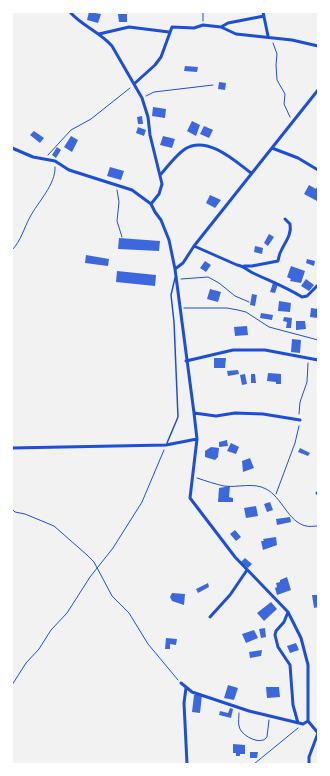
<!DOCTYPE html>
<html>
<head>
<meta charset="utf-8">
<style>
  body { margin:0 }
  #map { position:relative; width:330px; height:776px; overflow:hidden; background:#f2f2f2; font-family:Figtree,sans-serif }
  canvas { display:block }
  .frame { position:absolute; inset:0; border:13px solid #fff; pointer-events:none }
</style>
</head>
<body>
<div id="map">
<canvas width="330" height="776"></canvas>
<div class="frame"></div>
</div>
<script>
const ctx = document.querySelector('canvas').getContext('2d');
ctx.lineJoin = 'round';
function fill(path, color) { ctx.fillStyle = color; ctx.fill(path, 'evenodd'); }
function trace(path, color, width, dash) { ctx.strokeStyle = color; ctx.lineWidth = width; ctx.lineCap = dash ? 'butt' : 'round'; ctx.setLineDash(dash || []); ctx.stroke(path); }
fill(new Path2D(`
  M 89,12 L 101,14 L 98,23 L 87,20 Z
  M 118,14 L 127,14 L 127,22 L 119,22 Z
  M 185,66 L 198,67 L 197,72 L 184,71 Z
  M 219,82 L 226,83 L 225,90 L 218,89 Z
  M 153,107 L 166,109 L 165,118 L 152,116 Z
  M 142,116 L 143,124 L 138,124 L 137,117 Z
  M 192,121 L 200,125 L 196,136 L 187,131 Z
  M 204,126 L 213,130 L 209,138 L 200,134 Z
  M 138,127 L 146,130 L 144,136 L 136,133 Z
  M 34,131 L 44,138 L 40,143 L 30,135 Z
  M 71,136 L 78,140 L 72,152 L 64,147 Z
  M 163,136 L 175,139 L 172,148 L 160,145 Z
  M 57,147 L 61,150 L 56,158 L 52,155 Z
  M 110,167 L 124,171 L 121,180 L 107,176 Z
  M 309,185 L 316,189 L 318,185 L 317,201 L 304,194 Z
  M 210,195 L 221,200 L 215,208 L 206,203 Z
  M 269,234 L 274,237 L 268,246 L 264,243 Z
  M 119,238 L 160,241 L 159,251 L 118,249 Z
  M 255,246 L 263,248 L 262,254 L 254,252 Z
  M 86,255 L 109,259 L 108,266 L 85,263 Z
  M 307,259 L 315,261 L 314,266 L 306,263 Z
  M 205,261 L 211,265 L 206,272 L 200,268 Z
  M 291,266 L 305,271 L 301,283 L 290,281 L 291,279 L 287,277 Z
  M 117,271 L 156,275 L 155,286 L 116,282 Z
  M 306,279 L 314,285 L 309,291 L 301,286 Z
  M 273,283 L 278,284 L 275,293 L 270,292 Z
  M 210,289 L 221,292 L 218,302 L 207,299 Z
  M 252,294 L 257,295 L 255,306 L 250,305 Z
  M 279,301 L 291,303 L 290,312 L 278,311 Z
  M 311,308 L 318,309 L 318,318 L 310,317 Z
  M 261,313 L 273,315 L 272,320 L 260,318 Z
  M 284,317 L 292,318 L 291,328 L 286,328 L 287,322 L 283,321 Z
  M 296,321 L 305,321 L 306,329 L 296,330 Z
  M 247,326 L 248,335 L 235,336 L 234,327 Z
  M 292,339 L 301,340 L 300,353 L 291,352 Z
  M 214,358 L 226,358 L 225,368 L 214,368 Z
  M 238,370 L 239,374 L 228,376 L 227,371 Z
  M 268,373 L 281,374 L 281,384 L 276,384 L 276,382 L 267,381 Z
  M 245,374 L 247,384 L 242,385 L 240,375 Z
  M 251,374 L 255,374 L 256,383 L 251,383 Z
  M 227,440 L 228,446 L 219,447 L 219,442 Z
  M 231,443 L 239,447 L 236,454 L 227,451 Z
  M 211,447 L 219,448 L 218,457 L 215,460 L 205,457 L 205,451 Z
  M 300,448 L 310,453 L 308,456 L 298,452 Z
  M 250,458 L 254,468 L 243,472 L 242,461 Z
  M 230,486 L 229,497 L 233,498 L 233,502 L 218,502 L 219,488 Z
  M 270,502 L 273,510 L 267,512 L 264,504 Z
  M 256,506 L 258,516 L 246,518 L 244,508 Z
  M 290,517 L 291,522 L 277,525 L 276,519 Z
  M 235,530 L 241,537 L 236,541 L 230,534 Z
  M 276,537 L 277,545 L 263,550 L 261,541 L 264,541 L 263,539 Z
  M 245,558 L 252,564 L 248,568 L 241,562 Z
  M 287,577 L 291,590 L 277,595 L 275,588 L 277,587 L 276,583 L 280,582 L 280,580 Z
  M 208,583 L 209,587 L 198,593 L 196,589 Z
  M 172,593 L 185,594 L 184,605 L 172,601 L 170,597 Z
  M 312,595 L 318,595 L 318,607 L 314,608 Z
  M 271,602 L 277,609 L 264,621 L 257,613 Z
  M 265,628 L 266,637 L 261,638 L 259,629 Z
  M 254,630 L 258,638 L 246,643 L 242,634 Z
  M 166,638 L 177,639 L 176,645 L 170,644 L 170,649 L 165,649 Z
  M 296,643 L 299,650 L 290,653 L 287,646 Z
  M 262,650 L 261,656 L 250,658 L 249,652 Z
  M 228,685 L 238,688 L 234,700 L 224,698 Z
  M 266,687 L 279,687 L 280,697 L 267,698 Z
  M 194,695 L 202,695 L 200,713 L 192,712 Z
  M 230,708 L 233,709 L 231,718 L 219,715 L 220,711 L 228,713 Z
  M 233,744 L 245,745 L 245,754 L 240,754 L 240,756 L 236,756 L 236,753 L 233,753 Z
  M 250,752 L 258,752 L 257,758 L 250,758 Z`), '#3d67dc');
trace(new Path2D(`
  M 203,21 L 203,12
  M 273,43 L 277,54 L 276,65 L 277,80 L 285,94 L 284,104 L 290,117
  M 146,96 L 154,92 L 213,85
  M 48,155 L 71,130 L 91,119 L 130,88
  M 117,190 L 119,202 L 117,221 L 122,237
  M 12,250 C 21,241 24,228 30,217 C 38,202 56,184 55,167
  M 181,279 L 208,277 L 219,283 L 235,296 L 249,302
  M 184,308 L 227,308 L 238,310 L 246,312 L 269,327 L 318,340
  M 299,414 L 300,402 L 307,382 L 308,363
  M 197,478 C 206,481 215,484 224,486 C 237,488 254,482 266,489 C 282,497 288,522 306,526 C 309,527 314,526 318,526
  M 276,494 L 295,443 L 299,426
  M 12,509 L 15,512 L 25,514 L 54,526 L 87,555 L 94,562 L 112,596 L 129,613 L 148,644 L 178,680
  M 12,685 L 26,663 L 39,649 L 51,630 L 67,613 L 90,577 L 113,548 L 142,502 L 164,450
  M 239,713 C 239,717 238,722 239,726 C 240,734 255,743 263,740 C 264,740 266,738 267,737 L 269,720
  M 254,764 L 298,728`), '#1d4ed8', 1);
trace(new Path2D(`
  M 167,443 L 178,417 L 174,322 L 171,295 L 175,278`), '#1d4ed8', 1.5);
trace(new Path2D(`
  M 70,12 C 82,26 100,32 112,46 L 142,98 L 148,117 L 150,135 L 162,184 L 159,194 L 151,204
  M 263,12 L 268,36
  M 221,27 L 236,34 L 292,40 L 318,46
  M 99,34 L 129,27 L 169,32
  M 134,84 L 155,65 L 161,57 L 172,27 L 194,28 L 203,25 L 221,27 L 228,23 L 264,16
  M 12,148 L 33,157 L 55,161 L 69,170 L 132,190 L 151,204 L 155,212 L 161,220 L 169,240 L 175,269 L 194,413 L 197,439 L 190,498 L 235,557 L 288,612 L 301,638 L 308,665 L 308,721 L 318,733
  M 272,148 L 298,158 L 318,170
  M 161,174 C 168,166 176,155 185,149 C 207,135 235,161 251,173
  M 194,246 L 237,265 C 244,266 247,270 253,273 C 270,281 286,287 302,297 L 307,296 L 318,285
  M 244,266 L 252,266 L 278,261 C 279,257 279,254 281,251 C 285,242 292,235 290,224 L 285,219
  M 175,269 L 183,263 L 194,246 L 318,90
  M 186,361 L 233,350 L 265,350 L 318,360
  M 194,413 L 216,416 L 235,413 L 263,414 L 300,420
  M 12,448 L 166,445 L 197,439
  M 317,493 L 318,494
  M 288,612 L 284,622 L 276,631 L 275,635 L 278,647 L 290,665 L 293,705 L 298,723
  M 210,617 L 230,595 L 247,570
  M 181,683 L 192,692 L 249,711 L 303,724 L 308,721
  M 186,688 L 184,703 L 187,764
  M 309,764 L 309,757 L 318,733`), '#1d4ed8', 3);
</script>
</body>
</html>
